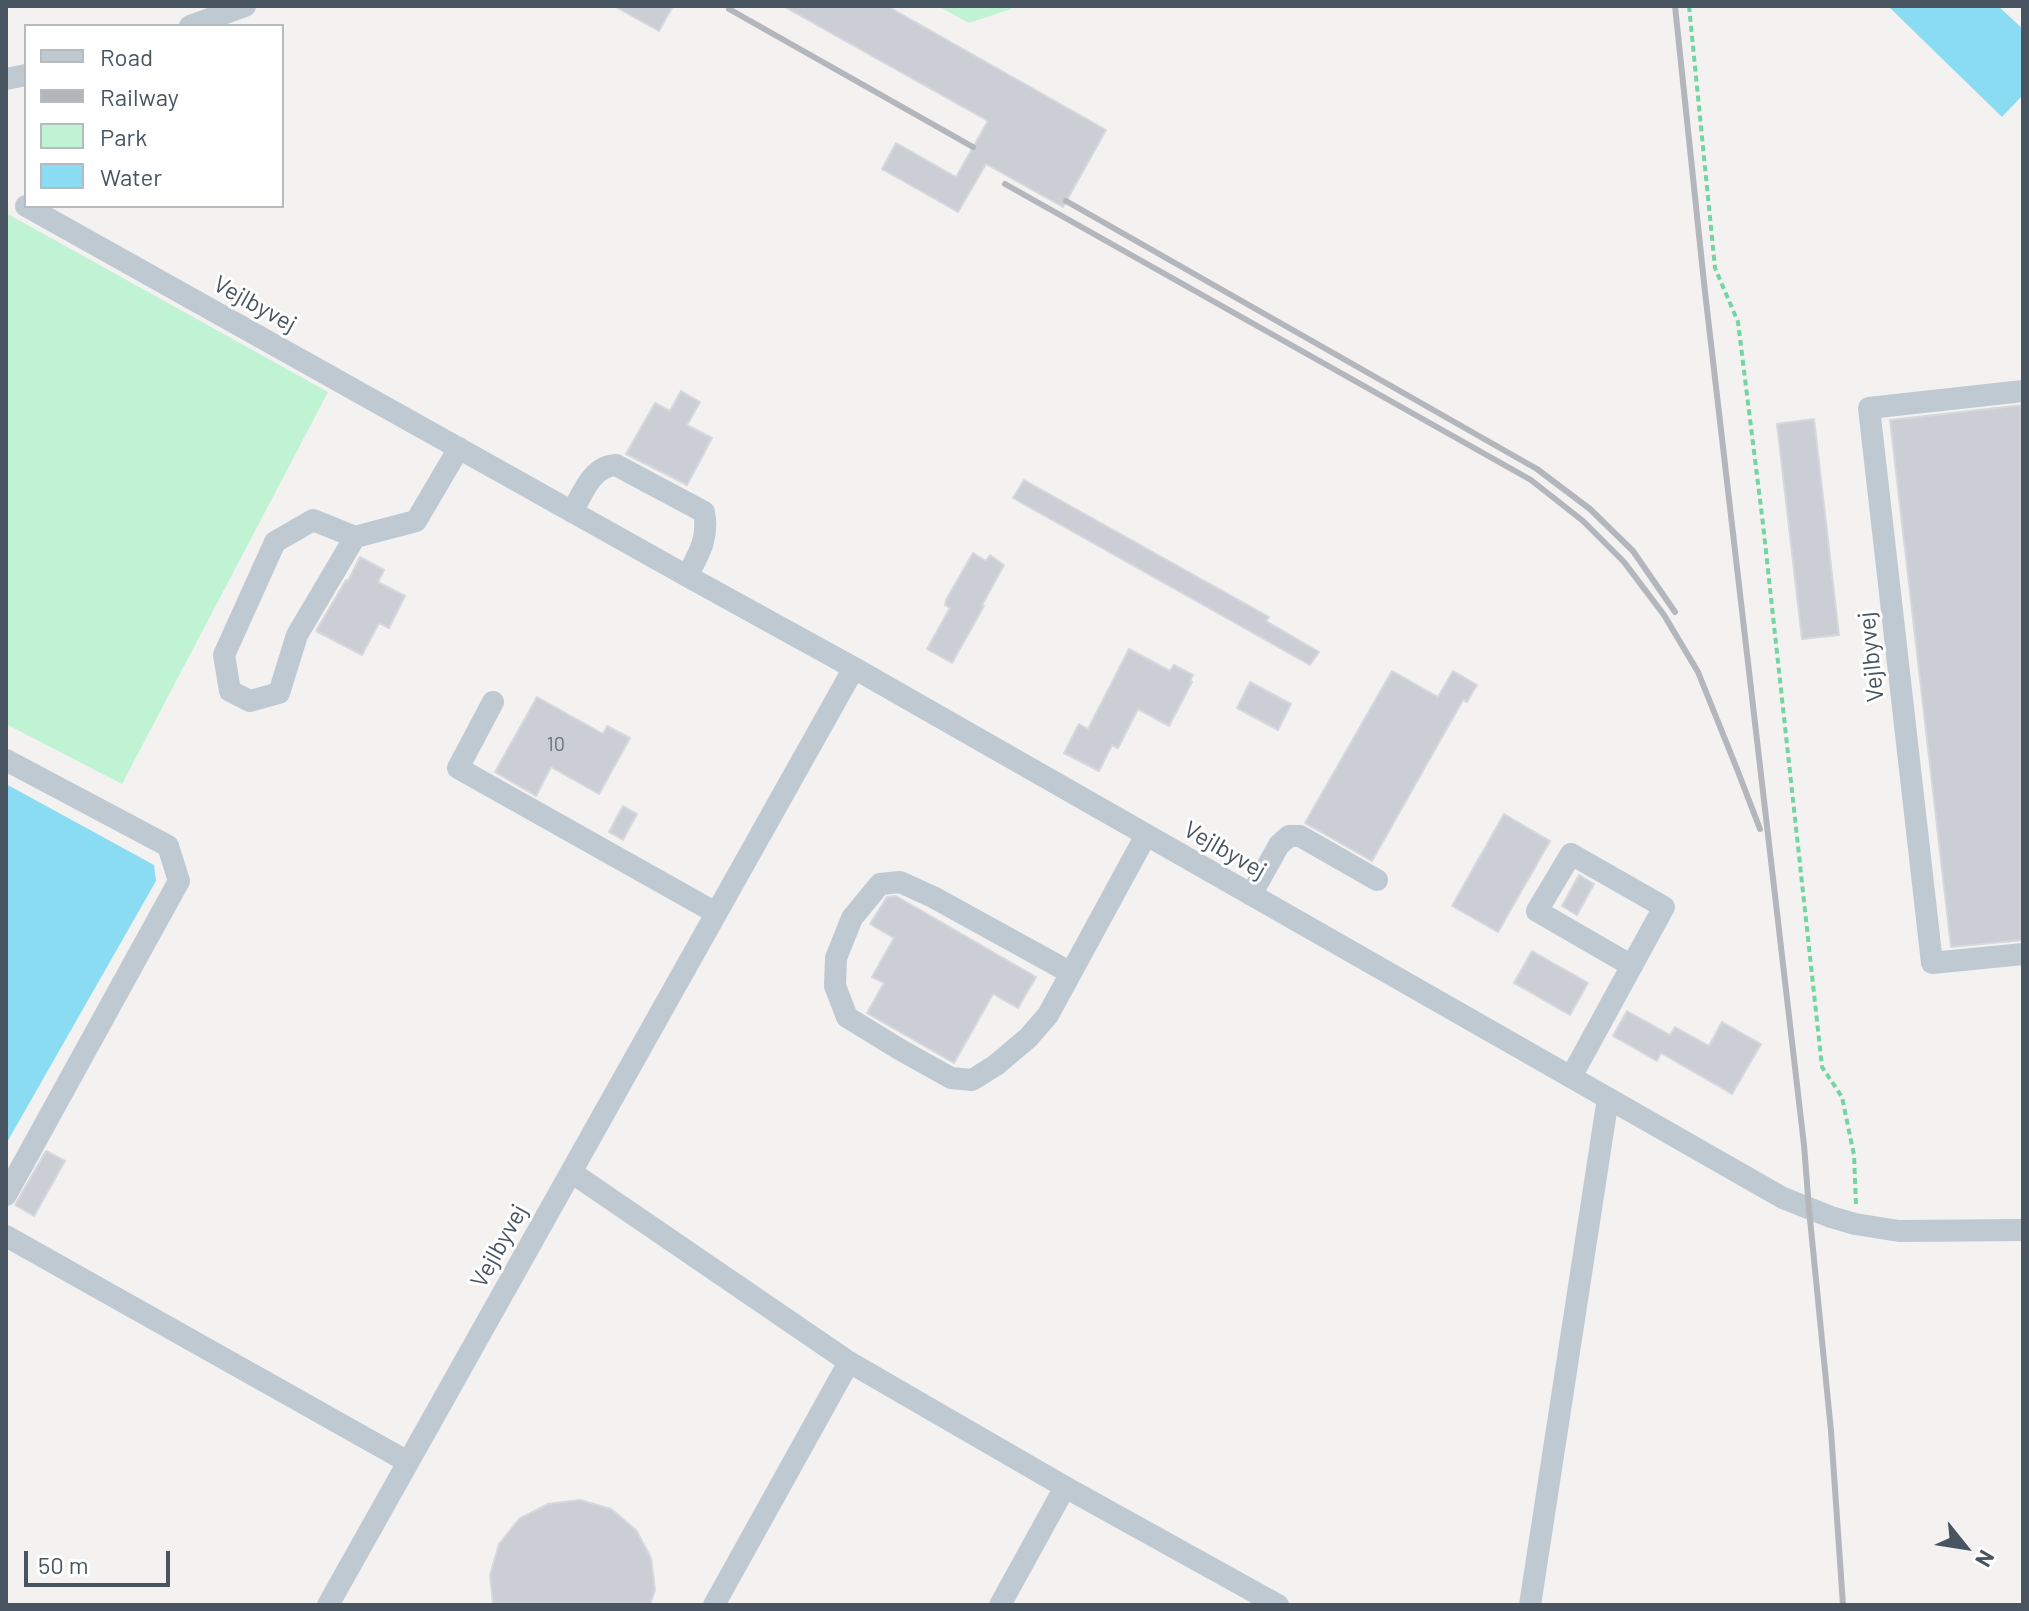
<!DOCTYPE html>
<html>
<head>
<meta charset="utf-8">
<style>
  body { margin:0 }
  #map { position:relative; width:2029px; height:1611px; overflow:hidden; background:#f4f1f1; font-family:Barlow,sans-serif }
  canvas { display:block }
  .frame { position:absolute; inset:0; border:8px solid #485561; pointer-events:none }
  .legend { position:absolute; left:24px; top:24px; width:260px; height:184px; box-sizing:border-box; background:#fff; border:2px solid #b6bbc0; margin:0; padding:10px 14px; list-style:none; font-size:24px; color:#485561 }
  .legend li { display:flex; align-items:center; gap:16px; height:40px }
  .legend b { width:40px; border:2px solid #b6bbc0 }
  .north { position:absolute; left:1925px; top:1507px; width:80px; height:80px; -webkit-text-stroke:6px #fff; paint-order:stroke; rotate:120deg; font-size:22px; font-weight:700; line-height:32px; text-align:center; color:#485561 }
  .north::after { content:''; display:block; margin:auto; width:28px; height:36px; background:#485561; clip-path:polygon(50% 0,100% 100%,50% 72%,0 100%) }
  .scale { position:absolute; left:24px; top:1551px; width:146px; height:36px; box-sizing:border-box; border:4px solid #485561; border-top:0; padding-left:10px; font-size:24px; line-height:28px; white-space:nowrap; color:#485561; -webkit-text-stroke:6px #fff; paint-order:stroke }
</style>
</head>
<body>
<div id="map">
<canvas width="2029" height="1611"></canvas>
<div class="frame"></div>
<ul class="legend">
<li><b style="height:10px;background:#bfc9d2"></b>Road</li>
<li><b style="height:10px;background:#b3b7bc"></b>Railway</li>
<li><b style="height:22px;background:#bff3d3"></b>Park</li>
<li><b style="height:22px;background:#89dcf2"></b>Water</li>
</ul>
<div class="north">N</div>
<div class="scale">50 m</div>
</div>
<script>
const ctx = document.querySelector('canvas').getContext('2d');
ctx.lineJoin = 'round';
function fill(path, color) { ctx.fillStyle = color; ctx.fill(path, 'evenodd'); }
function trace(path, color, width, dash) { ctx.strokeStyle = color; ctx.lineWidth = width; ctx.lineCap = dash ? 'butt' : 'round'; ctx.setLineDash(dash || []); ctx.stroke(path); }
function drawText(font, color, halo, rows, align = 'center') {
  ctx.font = font + ' Barlow,sans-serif'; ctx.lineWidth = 6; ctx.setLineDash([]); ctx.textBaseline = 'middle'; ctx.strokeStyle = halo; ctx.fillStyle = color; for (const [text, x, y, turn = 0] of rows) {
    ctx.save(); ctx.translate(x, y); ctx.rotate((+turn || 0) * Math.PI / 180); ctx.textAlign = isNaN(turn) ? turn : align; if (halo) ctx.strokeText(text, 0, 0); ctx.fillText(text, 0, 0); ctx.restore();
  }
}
fill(new Path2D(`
  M 938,6 L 1012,6 L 1011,9 L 969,23 Z
  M 6,213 L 328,392 L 122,784 L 6,724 Z`), '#bff3d3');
fill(new Path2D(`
  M 1888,6 L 1998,6 L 2023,29 L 2023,95 L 2002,117 Z
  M 6,784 L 154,865 L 156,881 L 6,1144 Z`), '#89dcf2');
const building = new Path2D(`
  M 614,6 L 673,6 L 659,31 Z
  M 783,6 L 887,6 L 1106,130 L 1063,207 L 986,164 L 958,212 L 882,169 L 896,143 L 956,177 L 988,121 Z
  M 681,391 L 700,402 L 687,425 L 712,438 L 687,485 L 626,454 L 655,403 L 670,411 Z
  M 2023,405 L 2023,940 L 1951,947 L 1890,420 Z
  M 1814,419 L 1839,635 L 1802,639 L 1777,424 Z
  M 1024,480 L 1269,617 L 1266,621 L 1319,652 L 1310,665 L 1013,498 Z
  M 973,553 L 986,561 L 990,555 L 1004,565 L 982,605 L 984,606 L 952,663 L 927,649 L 950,608 L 945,605 L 946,600 Z
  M 360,557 L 384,570 L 378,582 L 405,596 L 389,628 L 379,623 L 362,655 L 316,631 L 346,580 L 348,581 Z
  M 1129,649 L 1170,671 L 1174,665 L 1193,675 L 1190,681 L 1192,682 L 1169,726 L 1138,709 L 1118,748 L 1112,745 L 1099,771 L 1064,753 L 1079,724 L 1088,729 Z
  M 1392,671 L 1438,697 L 1453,671 L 1477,685 L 1467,702 L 1463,700 L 1372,861 L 1305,823 Z
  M 1250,682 L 1291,704 L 1278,730 L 1237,708 Z
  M 537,697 L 603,734 L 607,726 L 630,738 L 599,794 L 551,767 L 536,796 L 495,772 Z
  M 623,806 L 637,814 L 623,840 L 609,832 Z
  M 1504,814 L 1550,841 L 1498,932 L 1452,906 Z
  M 1579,875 L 1594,884 L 1577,915 L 1562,906 Z
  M 896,896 L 1036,977 L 1018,1008 L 993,994 L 954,1063 L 867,1013 L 884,983 L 872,977 L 894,938 L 870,924 L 887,897 Z
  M 1532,951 L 1588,983 L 1570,1015 L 1514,983 Z
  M 1627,1011 L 1670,1035 L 1675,1027 L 1709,1046 L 1722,1022 L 1761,1044 L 1732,1094 L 1661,1053 L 1657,1061 L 1613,1036 Z
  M 46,1151 L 65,1161 L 34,1216 L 15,1205 Z
  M 580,1500 L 611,1509 L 636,1530 L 651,1558 L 655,1590 L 650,1605 L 493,1605 L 490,1575 L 499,1544 L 519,1519 L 548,1504 Z`);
fill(building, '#cbced4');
trace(building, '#d5d8dd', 2);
trace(new Path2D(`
  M 1689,6 L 1715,268 L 1738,322 L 1763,524 L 1822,1067 L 1842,1097 L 1854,1155 L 1856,1205`), '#74d4a4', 4, [6, 4]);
trace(new Path2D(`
  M 190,26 L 245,6
  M 6,79 L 26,75
  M 26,206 L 687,576 L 854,668 L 1783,1198 L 1831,1217 L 1855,1224 L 1899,1231 L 2023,1230
  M 2023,391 L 1869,408 L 1932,963 L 2023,954
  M 572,512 C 583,493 592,466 616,465 L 704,512 C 709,538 699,554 687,576
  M 355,537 L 313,520 L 275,542 L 224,655 L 230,691 L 250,701 L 279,693 L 297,635 L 355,537 L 416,521 L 459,448
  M 493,702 L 458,768 L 716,913
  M 6,760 L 168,846 L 179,881 L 6,1195
  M 1251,895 L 1279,845 L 1289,836 L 1300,836 L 1377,880
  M 1071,973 L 933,897 L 900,882 L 880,884 L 852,918 L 836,958 L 835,986 L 847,1017 L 899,1049 L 951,1078 L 972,1080 L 996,1065 L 1028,1038 L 1048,1015 L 1146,835
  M 1571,1077 L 1664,907 L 1571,854 L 1537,911 L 1632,966
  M 571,1172 L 849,1362 L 1065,1487 L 1278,1605
  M 6,1236 L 408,1462
  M 328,1605 L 854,668
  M 714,1605 L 849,1362
  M 1000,1605 L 1065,1487
  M 1530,1605 L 1608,1098`), '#bfc9d2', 22);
trace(new Path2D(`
  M 1675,6 L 1705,292 L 1804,1145 L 1809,1209 L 1831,1431 L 1843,1605
  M 729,9 L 973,147
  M 1005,184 L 1531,480 L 1583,521 L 1624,562 L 1664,615 L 1698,672 L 1737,769 L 1760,829
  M 1066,201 L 1537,469 L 1590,509 L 1633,551 L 1675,612`), '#b3b7bc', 6);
drawText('20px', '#69737e', null, [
  ["10",556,744]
]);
drawText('24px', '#485561', '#fff', [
  ["Vejlbyvej",255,304,29],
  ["Vejlbyvej",1871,657,-96],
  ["Vejlbyvej",1225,850,30],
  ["Vejlbyvej",499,1246,-61]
]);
</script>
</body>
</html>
